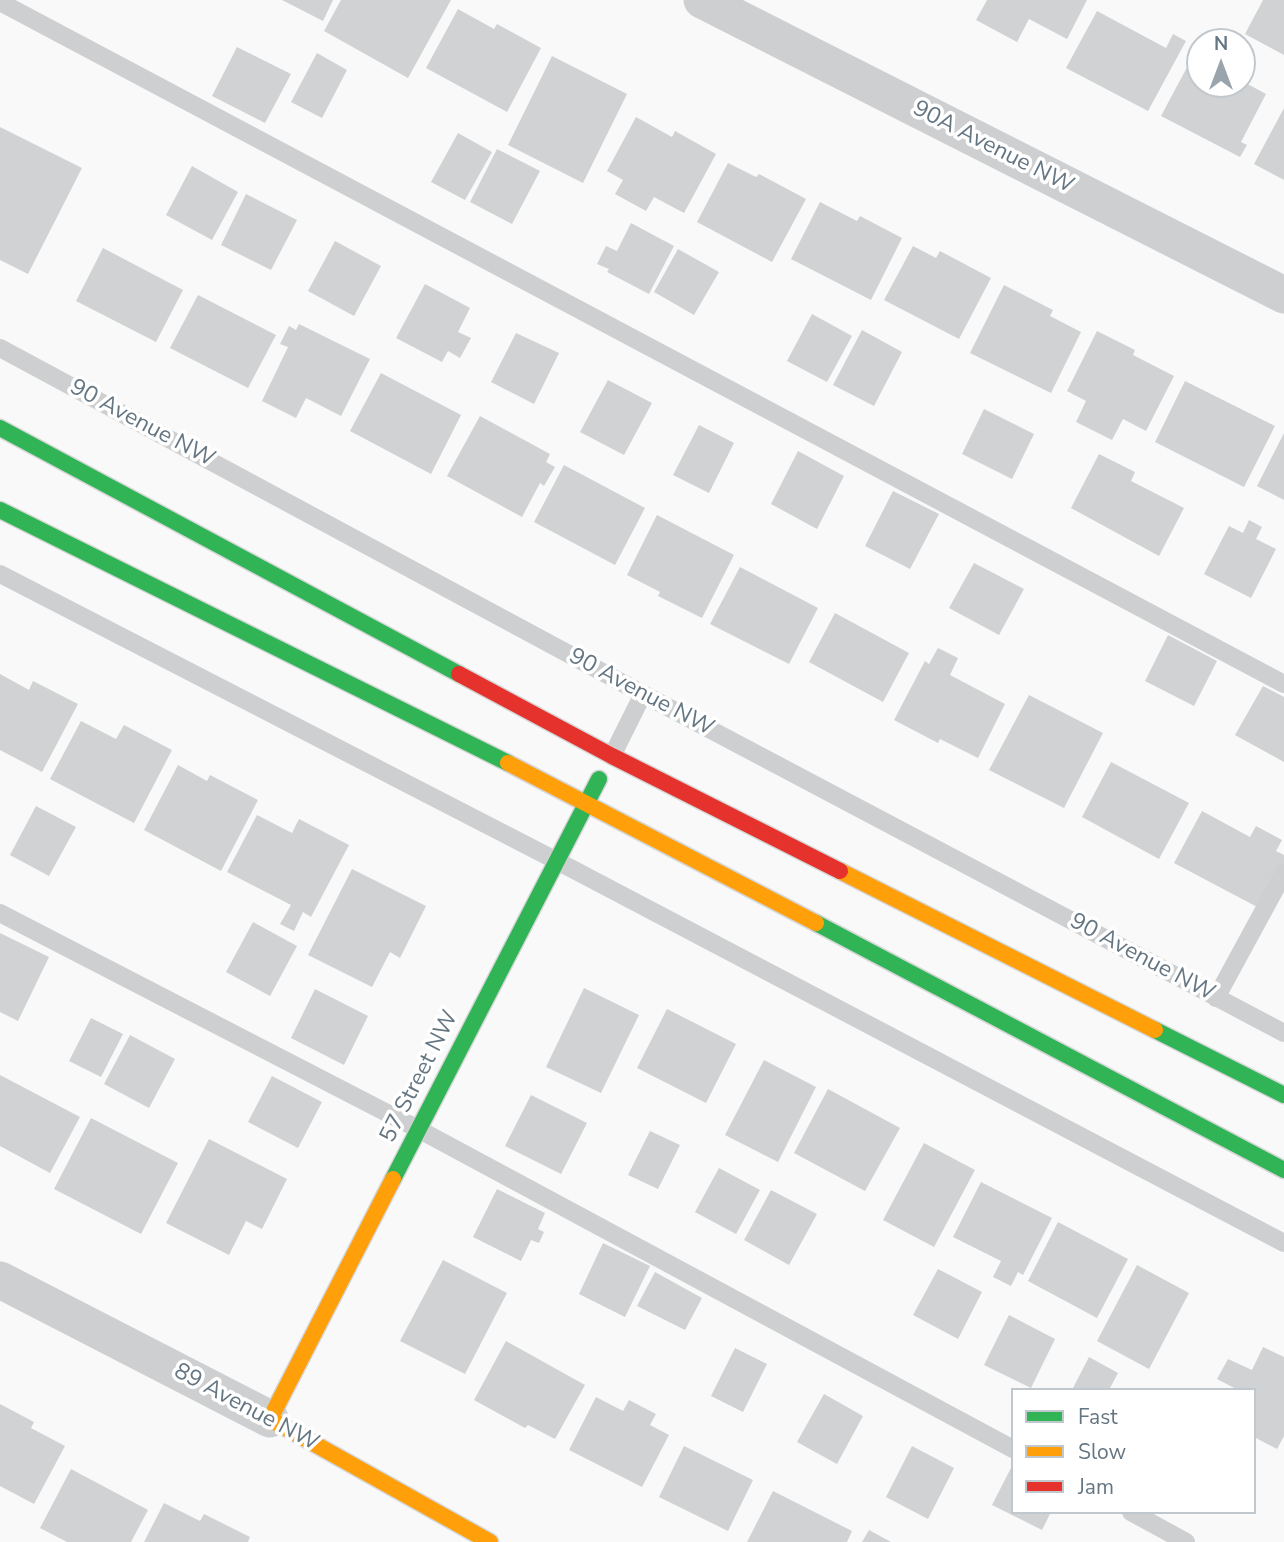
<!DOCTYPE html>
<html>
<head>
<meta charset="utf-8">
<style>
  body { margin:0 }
  #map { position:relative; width:1284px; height:1542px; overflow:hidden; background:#f9f9f9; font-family:"Nunito Sans",sans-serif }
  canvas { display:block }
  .legend { position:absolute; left:1011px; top:1388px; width:245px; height:126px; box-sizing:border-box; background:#fff; border:2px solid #c1c8cd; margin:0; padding:9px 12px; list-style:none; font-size:21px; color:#657683 }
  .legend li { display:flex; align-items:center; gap:14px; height:35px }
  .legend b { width:35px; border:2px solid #c1c8cd }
  .north { position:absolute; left:1186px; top:28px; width:70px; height:70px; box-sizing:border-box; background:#fff; border:2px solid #c1c8cd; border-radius:50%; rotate:0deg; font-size:19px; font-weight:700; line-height:28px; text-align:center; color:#657683 }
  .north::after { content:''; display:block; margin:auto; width:24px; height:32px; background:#99a4ac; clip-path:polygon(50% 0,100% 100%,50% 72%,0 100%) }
</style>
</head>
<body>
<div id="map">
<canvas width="1284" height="1542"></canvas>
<ul class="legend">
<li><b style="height:9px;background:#30b455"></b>Fast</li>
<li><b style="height:9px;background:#ff9f0a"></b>Slow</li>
<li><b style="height:9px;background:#e5322d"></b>Jam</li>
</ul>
<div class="north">N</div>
</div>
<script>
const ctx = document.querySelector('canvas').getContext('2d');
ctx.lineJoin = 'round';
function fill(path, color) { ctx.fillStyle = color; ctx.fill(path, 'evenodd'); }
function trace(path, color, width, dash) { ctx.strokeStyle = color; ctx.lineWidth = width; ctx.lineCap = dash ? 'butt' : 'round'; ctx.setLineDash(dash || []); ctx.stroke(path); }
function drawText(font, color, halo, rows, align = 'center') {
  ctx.font = font + ' "Nunito Sans",sans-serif'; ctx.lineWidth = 7; ctx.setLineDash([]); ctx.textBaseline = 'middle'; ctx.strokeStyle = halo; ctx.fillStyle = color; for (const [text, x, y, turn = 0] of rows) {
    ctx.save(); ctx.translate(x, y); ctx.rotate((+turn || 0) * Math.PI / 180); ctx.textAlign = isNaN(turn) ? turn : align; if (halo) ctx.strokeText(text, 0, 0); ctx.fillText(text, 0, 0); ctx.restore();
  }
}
fill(new Path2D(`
  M 282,0 L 333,0 L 323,21 Z
  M 341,0 L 451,0 L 408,78 L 324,31 Z
  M 987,0 L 1087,0 L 1067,39 L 1029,19 L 1017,42 L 976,20 Z
  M 1263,0 L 1284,0 L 1284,55 L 1245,34 Z
  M 458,9 L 494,29 L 497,24 L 541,48 L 507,112 L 426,68 Z
  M 1097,11 L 1166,48 L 1173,34 L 1186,41 L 1148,111 L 1066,68 Z
  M 237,47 L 291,74 L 265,123 L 212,96 Z
  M 317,53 L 347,70 L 322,118 L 291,102 Z
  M 552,56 L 627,94 L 583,183 L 508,145 Z
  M 1193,56 L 1200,59 L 1200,84 L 1242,84 L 1242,81 L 1266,94 L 1241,142 L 1247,145 L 1240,157 L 1161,116 Z
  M 1284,108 L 1284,180 L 1254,164 Z
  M 636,117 L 672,137 L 675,131 L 716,154 L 684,213 L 654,197 L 646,211 L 615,194 L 623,180 L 607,171 Z
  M 0,127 L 82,168 L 28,274 L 0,260 Z
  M 458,133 L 492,152 L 465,200 L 431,182 Z
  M 497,149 L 540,171 L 512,224 L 470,202 Z
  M 728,163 L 756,177 L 759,174 L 806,199 L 772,262 L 697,222 Z
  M 192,166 L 238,192 L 212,240 L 166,215 Z
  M 246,194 L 297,220 L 271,270 L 221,245 Z
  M 820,202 L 857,221 L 860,216 L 902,238 L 871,300 L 791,259 Z
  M 631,223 L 674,246 L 649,294 L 607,272 L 609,269 L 597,264 L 606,246 L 617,251 Z
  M 335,241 L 381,266 L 354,316 L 308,291 Z
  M 913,246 L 936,258 L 940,251 L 991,278 L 959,339 L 884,300 Z
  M 103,248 L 183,290 L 156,342 L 76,301 Z
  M 678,249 L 719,272 L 694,315 L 654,292 Z
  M 425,284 L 470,308 L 458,332 L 471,338 L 460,358 L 448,351 L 442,362 L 396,338 Z
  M 1004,285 L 1053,310 L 1050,316 L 1081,332 L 1051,393 L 970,353 Z
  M 198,295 L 276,335 L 248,388 L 170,348 Z
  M 812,314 L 852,336 L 827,382 L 787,361 Z
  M 299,324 L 370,359 L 341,416 L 306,398 L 296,418 L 262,401 L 288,347 L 280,344 L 289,326 L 296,330 Z
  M 862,330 L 902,352 L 874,406 L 833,385 Z
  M 1097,331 L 1135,350 L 1133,355 L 1174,376 L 1146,431 L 1123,419 L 1112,440 L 1076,422 L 1086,401 L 1067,391 Z
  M 516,333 L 559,353 L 534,404 L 491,382 Z
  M 381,373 L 461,415 L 431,474 L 350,431 Z
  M 608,380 L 652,403 L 624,455 L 580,432 Z
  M 1185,381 L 1275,426 L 1244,487 L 1155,442 Z
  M 984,409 L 1034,434 L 1012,479 L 962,454 Z
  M 480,416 L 550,454 L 546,462 L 555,467 L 544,486 L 540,483 L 522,517 L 447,476 Z
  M 699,425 L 734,443 L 709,493 L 673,475 Z
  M 1284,433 L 1284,500 L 1257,486 Z
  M 798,451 L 844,476 L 817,529 L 771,504 Z
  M 1099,454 L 1135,472 L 1131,481 L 1184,508 L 1159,556 L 1071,508 Z
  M 564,465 L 645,508 L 615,565 L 534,522 Z
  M 893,491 L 939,514 L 910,569 L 865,546 Z
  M 657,515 L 734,555 L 702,618 L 658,596 L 660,592 L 627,575 Z
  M 1249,520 L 1262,527 L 1256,539 L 1276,549 L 1251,598 L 1204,574 L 1229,526 L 1243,533 Z
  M 974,563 L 1024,589 L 999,635 L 949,608 Z
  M 740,567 L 818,608 L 789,664 L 710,624 Z
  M 835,613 L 909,653 L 883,702 L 809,662 Z
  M 1168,635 L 1217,661 L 1194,706 L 1145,681 Z
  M 938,648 L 958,658 L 950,675 L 1005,704 L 978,758 L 940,739 L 938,743 L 894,720 L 925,661 L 929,664 Z
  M 0,674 L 29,690 L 33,681 L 78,704 L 42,772 L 0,750 Z
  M 1263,686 L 1284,697 L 1284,762 L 1235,735 Z
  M 1029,695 L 1103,733 L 1064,808 L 989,770 Z
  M 81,721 L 116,739 L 124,725 L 172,750 L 134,823 L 50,779 Z
  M 1111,762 L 1189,803 L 1159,859 L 1082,817 Z
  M 178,765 L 207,781 L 210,775 L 258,800 L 221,871 L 144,830 Z
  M 36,806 L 76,827 L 49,876 L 10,855 Z
  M 1202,811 L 1250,837 L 1256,826 L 1282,840 L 1276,851 L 1284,855 L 1284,865 L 1261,909 L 1174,863 Z
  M 257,815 L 292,833 L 299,819 L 349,845 L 311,917 L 303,912 L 294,931 L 280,924 L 291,905 L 227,872 Z
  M 352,869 L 426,906 L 400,958 L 390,952 L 372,987 L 308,955 Z
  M 253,922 L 297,946 L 270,996 L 226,972 Z
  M 0,933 L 49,957 L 18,1021 L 0,1012 Z
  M 584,988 L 639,1015 L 601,1093 L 546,1067 Z
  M 315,989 L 368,1016 L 344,1065 L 291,1038 Z
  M 667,1009 L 736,1044 L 706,1103 L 637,1068 Z
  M 91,1018 L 123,1034 L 101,1077 L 69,1061 Z
  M 130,1035 L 175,1059 L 149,1108 L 104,1084 Z
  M 764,1060 L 816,1087 L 778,1162 L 725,1135 Z
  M 0,1075 L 80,1117 L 50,1173 L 0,1146 Z
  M 272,1076 L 322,1102 L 298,1148 L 248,1122 Z
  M 828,1089 L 900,1128 L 865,1191 L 794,1153 Z
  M 531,1095 L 587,1123 L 561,1174 L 505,1146 Z
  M 91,1118 L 178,1163 L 141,1234 L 54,1189 Z
  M 650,1131 L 680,1145 L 658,1189 L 628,1175 Z
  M 209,1139 L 287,1179 L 262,1229 L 246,1221 L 229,1255 L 166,1223 Z
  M 924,1143 L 975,1170 L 934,1247 L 883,1220 Z
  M 719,1168 L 760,1190 L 736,1234 L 695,1212 Z
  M 981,1182 L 1052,1218 L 1023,1275 L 1018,1272 L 1011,1286 L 993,1277 L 1001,1261 L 953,1237 Z
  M 497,1189 L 545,1213 L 538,1229 L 544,1232 L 539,1243 L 531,1240 L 521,1261 L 473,1237 Z
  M 771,1190 L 817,1214 L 789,1265 L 744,1240 Z
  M 1058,1222 L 1128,1259 L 1097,1318 L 1028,1281 Z
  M 603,1243 L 650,1266 L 625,1317 L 579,1294 Z
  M 443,1260 L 507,1293 L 465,1374 L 400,1341 Z
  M 1137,1265 L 1189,1293 L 1149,1369 L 1097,1341 Z
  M 938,1269 L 982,1292 L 958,1339 L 913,1315 Z
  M 655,1272 L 702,1298 L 685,1330 L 637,1306 Z
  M 1009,1315 L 1055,1339 L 1031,1388 L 984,1365 Z
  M 506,1341 L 585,1385 L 555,1439 L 528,1425 L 525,1428 L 474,1400 Z
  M 1263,1347 L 1284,1357 L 1284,1436 L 1277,1449 L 1254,1437 L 1254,1390 L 1238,1390 L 1217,1379 L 1228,1359 L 1252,1370 Z
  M 735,1348 L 767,1364 L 743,1412 L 711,1396 Z
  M 1089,1357 L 1118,1373 L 1109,1390 L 1072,1390 Z
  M 824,1394 L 863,1416 L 837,1464 L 797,1442 Z
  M 596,1397 L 623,1411 L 629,1400 L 656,1414 L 650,1425 L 669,1435 L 642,1487 L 569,1450 Z
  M 0,1404 L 34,1422 L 31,1428 L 65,1446 L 34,1504 L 0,1486 Z
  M 684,1446 L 753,1480 L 728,1531 L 659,1497 Z
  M 912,1446 L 954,1468 L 928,1519 L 886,1497 Z
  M 1013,1464 L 1013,1512 L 1051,1512 L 1042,1530 L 992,1505 Z
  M 71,1469 L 148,1510 L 131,1542 L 67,1542 L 40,1528 Z
  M 773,1491 L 852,1531 L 847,1542 L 747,1542 Z
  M 164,1503 L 200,1521 L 204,1514 L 250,1537 L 248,1542 L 144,1542 Z
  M 869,1530 L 891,1542 L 862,1542 Z`), '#d0d2d3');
const fast = new Path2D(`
  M 0,428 L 459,674
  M 0,510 L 508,763
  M 816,923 L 1284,1170
  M 1155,1030 L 1284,1095
  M 393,1179 L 599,779`);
const slow = new Path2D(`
  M 508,763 L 816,923
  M 840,871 L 1155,1030
  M 393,1179 L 270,1419 L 490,1542`);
const jam = new Path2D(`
  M 459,674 L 612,756 L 840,871`);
trace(fast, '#d5d6d7', 19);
trace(slow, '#d5d6d7', 19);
trace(jam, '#d5d6d7', 19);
trace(new Path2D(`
  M 0,2 L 1284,684
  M 0,348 L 643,694 L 1284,1033
  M 0,574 L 557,861 L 1284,1243
  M 612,756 L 643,694
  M 0,913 L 418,1129 L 1013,1449
  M 1216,998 L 1284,873
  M 1131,1512 L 1186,1542`), '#cecfd0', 18);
trace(new Path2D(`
  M 702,0 L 1284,295
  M 0,1280 L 270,1419`), '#cecfd0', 37);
trace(fast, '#30b455', 16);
trace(slow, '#ff9f0a', 16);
trace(jam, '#e5322d', 16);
drawText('23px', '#657683', '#fff', [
  ["90A Avenue NW",993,148,27],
  ["90 Avenue NW",142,424,28],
  ["90 Avenue NW",641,693,28],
  ["90 Avenue NW",1142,958,28],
  ["57 Street NW",420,1077,-63],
  ["89 Avenue NW",246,1408,28]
]);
</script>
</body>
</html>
